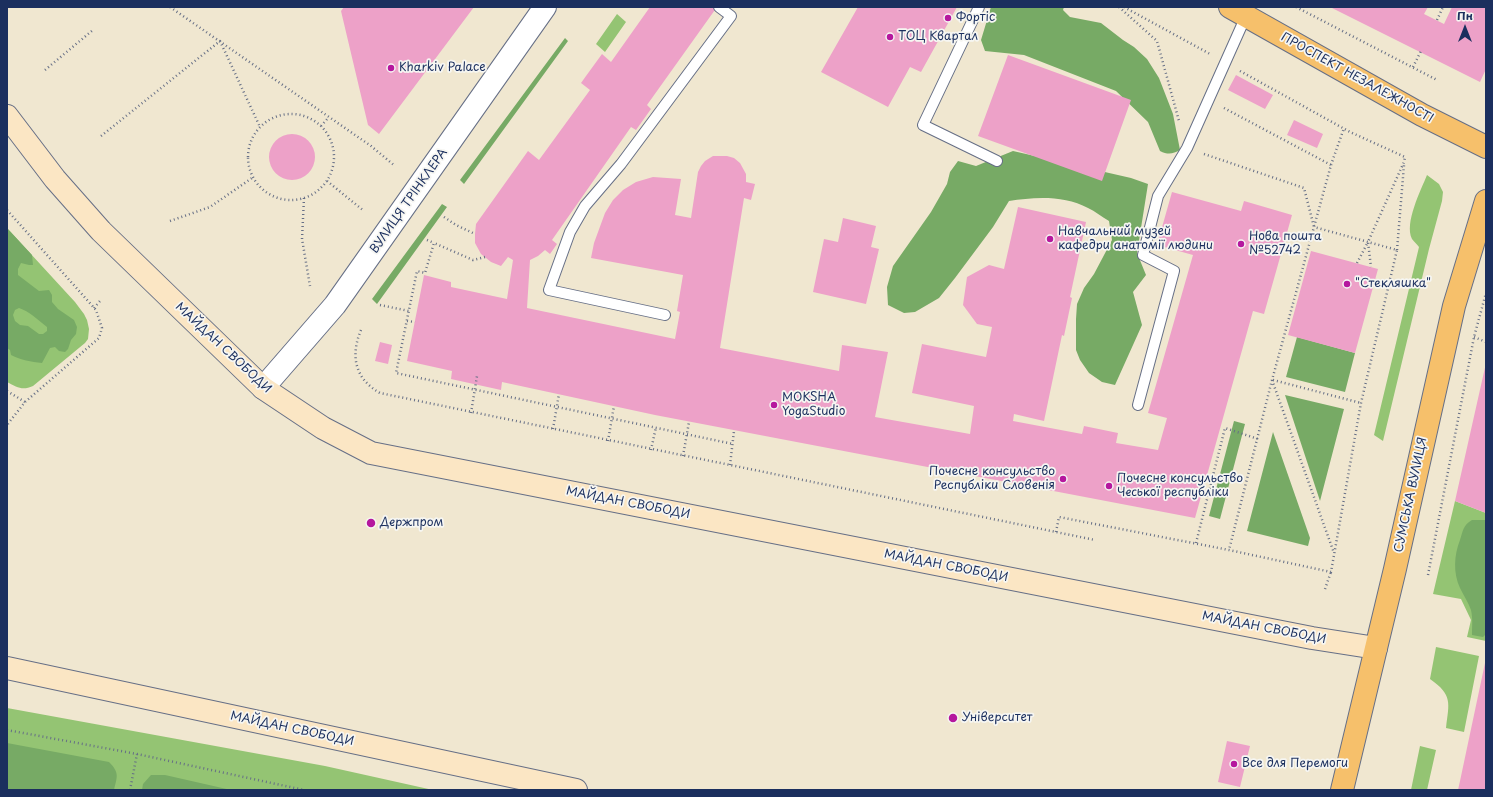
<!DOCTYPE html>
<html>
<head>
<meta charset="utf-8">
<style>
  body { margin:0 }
  #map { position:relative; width:1493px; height:797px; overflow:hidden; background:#f0e7d0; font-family:"Playpen Sans",sans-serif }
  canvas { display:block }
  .frame { position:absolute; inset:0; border:8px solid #1b2f5e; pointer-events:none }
  .north { position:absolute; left:1445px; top:8px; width:40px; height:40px; -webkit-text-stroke:3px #f6f6f2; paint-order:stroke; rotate:0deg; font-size:11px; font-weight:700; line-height:16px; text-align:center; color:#1b2f5e }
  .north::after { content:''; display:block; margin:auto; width:14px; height:18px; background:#1b2f5e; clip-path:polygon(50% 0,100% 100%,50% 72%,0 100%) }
</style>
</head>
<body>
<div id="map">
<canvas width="1493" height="797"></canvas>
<div class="frame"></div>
<div class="north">Пн</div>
</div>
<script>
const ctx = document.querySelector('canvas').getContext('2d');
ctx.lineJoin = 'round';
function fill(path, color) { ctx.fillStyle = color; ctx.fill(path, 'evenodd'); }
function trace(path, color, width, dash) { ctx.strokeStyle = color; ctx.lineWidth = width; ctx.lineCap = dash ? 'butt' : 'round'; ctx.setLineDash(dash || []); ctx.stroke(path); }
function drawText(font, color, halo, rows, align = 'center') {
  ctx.font = font + ' "Playpen Sans",sans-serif'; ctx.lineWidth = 3.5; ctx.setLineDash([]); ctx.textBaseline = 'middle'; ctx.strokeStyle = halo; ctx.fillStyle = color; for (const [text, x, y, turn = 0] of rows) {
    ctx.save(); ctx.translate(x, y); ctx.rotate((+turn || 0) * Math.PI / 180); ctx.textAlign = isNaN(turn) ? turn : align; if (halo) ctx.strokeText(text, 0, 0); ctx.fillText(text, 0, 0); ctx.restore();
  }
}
fill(new Path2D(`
  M 617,14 L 626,22 L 605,52 L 596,44 Z
  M 1427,175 L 1439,184 L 1443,192 L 1442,201 L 1429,249 L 1383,441 L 1374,435 L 1419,247 C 1417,244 1414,242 1412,239 C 1404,223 1421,190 1427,175 Z
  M 7,228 L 75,302 L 84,314 L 87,320 L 89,329 L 88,339 L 85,343 L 33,386 C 22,391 17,387 7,382 Z
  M 1455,501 L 1486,513 L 1486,641 L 1467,637 L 1471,620 L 1461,599 L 1433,594 Z
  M 1436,647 L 1479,656 L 1464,732 L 1446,728 C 1449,703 1453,695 1430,679 Z
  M 7,708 L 325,766 L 433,790 L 7,790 Z
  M 1420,746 L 1436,750 L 1427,790 L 1411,790 Z`), '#94c473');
fill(new Path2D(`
  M 991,7 L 1064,7 L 1063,10 L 1070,17 L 1101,23 L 1123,40 L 1134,47 L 1147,59 L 1159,78 L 1173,114 L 1180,150 C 1173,154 1168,155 1160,151 L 1148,122 L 1116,91 L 1024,55 L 985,51 L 981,40 Z
  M 565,38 L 568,41 L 464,184 L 460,180 Z
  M 1013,151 L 1131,178 L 1148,184 L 1137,253 L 1146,275 L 1133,292 L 1142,325 L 1115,385 L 1102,382 L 1089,373 L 1080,360 L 1076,350 L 1076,319 L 1077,304 L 1084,288 L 1094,274 L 1112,240 L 1109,221 C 1102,217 1095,211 1088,208 C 1064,195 1034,197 1009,201 L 993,227 L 955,278 L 939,298 L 915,312 L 904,313 L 888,305 L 887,287 L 893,266 L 931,212 L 947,184 L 950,172 L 958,161 L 976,166 Z
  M 442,204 L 447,207 L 377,304 L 372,299 Z
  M 7,228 L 32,255 L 33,265 L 29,265 L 21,263 L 18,269 L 18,275 L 39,291 L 49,290 L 52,295 L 52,302 L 58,309 L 74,320 L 77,327 L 76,334 L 71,340 L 68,349 L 65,352 L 59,351 L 55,347 L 50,348 L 42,363 C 31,362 21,360 11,355 L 10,350 L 7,348 ZM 19,308 C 29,311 38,320 47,327 L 47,331 L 43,334 L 39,334 L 28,326 L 20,325 L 15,321 L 13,315 L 15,310 Z
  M 1297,337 L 1355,353 L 1345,392 L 1286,377 Z
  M 1285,395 L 1344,409 L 1320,501 Z
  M 1234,421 L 1245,424 L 1220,519 L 1209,516 Z
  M 1273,432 L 1310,538 L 1308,546 L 1247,531 Z
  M 1472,520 L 1486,520 L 1486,634 L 1483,637 L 1472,635 C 1472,626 1473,619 1471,610 C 1468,602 1464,596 1460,588 C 1453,573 1454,555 1460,540 C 1463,531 1463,525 1472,520 Z
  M 7,743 L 109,762 C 120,773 117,777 114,790 L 7,790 Z
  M 151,775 L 165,775 L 231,790 L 142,790 L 143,784 Z`), '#77aa65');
fill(new Path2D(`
  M 344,7 L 474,7 L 379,134 L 368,125 L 341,11 Z
  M 650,7 L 717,7 L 647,105 L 651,109 L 636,130 L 631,127 L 552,240 L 557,244 L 550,254 L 545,250 L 538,256 L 530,260 L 527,308 L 675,339 L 680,312 L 677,311 L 683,275 L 591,258 L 594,243 L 605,213 L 613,200 L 623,190 L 636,182 L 653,177 L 681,179 L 675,215 L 691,218 L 698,172 L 701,166 L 705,161 L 713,156 L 727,156 L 734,158 L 740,163 L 746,174 L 746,182 L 755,184 L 751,200 L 744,198 L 720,348 L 839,371 L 842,345 L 888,352 L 875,417 L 970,434 L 974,406 L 912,393 L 922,344 L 986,357 L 992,327 L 977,324 L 963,305 L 967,277 L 989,265 L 1004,269 L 1018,207 L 1086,222 L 1070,297 L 1072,298 L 1064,336 L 1062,335 L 1044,421 L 1014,414 L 1013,421 L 1082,434 L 1084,426 L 1118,433 L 1116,443 L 1158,450 L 1167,418 L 1148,413 L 1193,255 L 1157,245 L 1172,192 L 1241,211 L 1244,201 L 1292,215 L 1264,314 L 1253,311 L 1195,518 L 655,415 L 502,382 L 501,390 L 451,379 L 452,371 L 407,361 L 424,275 L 451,282 L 451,287 L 507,299 L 513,260 L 508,257 L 501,266 L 491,262 L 481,254 L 475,243 L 475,234 L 476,224 L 528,151 L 539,160 L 590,90 L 581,83 L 586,76 L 602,54 L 611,62 Z
  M 858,7 L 957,7 L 921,72 L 910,67 L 888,107 L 821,72 Z
  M 1330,7 L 1428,7 L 1424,14 L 1444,24 L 1452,7 L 1486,7 L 1486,69 L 1480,82 Z
  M 1008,55 L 1131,100 L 1102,181 L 978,136 Z
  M 1236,75 L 1273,95 L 1265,109 L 1228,90 Z
  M 1294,120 L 1323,134 L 1317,148 L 1287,135 Z
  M269 157a23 23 0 1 1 46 0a23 23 0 1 1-46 0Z
  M 843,218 L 876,226 L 871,247 L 879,249 L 866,304 L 813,292 L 824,239 L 838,242 Z
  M 1311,251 L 1378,269 L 1355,353 L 1288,335 Z
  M 380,342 L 392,345 L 388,364 L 375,361 Z
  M 1486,363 L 1486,513 L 1455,501 Z
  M 1485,663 L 1486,790 L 1458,790 L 1460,781 Z
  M 1227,741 L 1250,746 L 1240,787 L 1218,782 Z`), '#eda1c8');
const service = new Path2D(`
  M 979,7 L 923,125 L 997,161
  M 665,315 L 549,290 L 570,232 L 585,206 L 621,164 L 731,16 L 719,7
  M 1138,405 L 1174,271 L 1143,255 L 1158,196 L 1187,148 L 1246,16`);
const tertiary = new Path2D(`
  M 263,388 L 335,305 L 545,7`);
const secondary = new Path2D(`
  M 7,116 L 55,179 L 101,231 L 263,388 L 323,428 L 371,453 L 1312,638 L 1376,648
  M 7,668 L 576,790`);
const primary = new Path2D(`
  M 1230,7 L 1422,115 L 1486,147
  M 1342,790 L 1395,569 L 1454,306 L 1486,201`);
trace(service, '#666f86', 12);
trace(tertiary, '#666f86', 24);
trace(secondary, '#666f86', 24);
trace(primary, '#666f86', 24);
trace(new Path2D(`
  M 170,7 L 371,146 L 395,166
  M 1119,7 L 1157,41 L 1179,121
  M 1124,7 L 1210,54
  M 1296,7 L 1437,80
  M 1437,20 L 1443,7
  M 1413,67 L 1421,51
  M 45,70 L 93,30
  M 1240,71 L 1350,132 L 1405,157 L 1404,162 L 1368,242 L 1371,267
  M 1224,108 L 1331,165 L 1272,380 L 1229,550
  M248 157a43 43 0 1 1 86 0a43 43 0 1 1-86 0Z
  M 321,126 L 329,117
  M 101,136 L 220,41 L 260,127
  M 1204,154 L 1304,188 L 1314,227
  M 1331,165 L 1344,128
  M 327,181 L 364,211
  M 304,198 L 302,239 L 310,286
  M 7,210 L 96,310 L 102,328 L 99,338 L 25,402 L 7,425
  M 444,217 L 456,225 L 475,234
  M 170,221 L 210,207 L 252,178
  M 427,240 L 434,243
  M 1397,250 L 1404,165
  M 485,257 L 473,260 L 434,243 L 425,273 L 417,271 L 396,373 L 733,444
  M 1357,263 L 1368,242
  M 380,305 L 409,311
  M 94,308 L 100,301
  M 407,321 L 415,322
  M 361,330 C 350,356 355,379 380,393 L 1095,540
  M 1474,337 L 1486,342
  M 1272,380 L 1334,553
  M 1273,380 L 1361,403
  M 7,391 L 25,402
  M 471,413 L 477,376
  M 553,429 L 559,394
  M 608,441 L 614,406
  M 651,450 L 656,427
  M 683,456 L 689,422
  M 730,465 L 734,431
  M 1056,532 L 1059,517 L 1229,550 L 1331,572 L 1361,403 L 1397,250 L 1314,227
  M 1196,543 L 1225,428 L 1258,439
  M 1428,575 L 1474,337 L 1486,293
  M 1325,589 L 1331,572
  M 7,730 L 137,754 L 304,790
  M 130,790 L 137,754`), '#666f86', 2.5, [1, 3]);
trace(service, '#fff', 10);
trace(tertiary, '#fff', 22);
trace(secondary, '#fbe6c4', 22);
trace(primary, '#f6c06b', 22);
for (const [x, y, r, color] of [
  [948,18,4,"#b5179e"],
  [890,37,4,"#b5179e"],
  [391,68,4,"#b5179e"],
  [1050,239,4,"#b5179e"],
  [1241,244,4,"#b5179e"],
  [1347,284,4,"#b5179e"],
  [774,405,4,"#b5179e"],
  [1063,479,4,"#b5179e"],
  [1109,486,4,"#b5179e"],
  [371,523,5,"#b5179e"],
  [953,718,5,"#b5179e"],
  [1234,764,4,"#b5179e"]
]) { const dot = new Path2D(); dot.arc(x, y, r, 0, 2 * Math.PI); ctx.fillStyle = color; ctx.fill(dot); trace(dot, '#f6f6f2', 1.5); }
drawText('12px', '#1b2f5e', '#f6f6f2', [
  ["Фортiс",956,18],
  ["ТОЦ Квартал",898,37],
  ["Kharkiv Palace",399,68],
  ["Навчальний музей",1058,232],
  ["кафедри анатомії людини",1058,246],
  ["Нова пошта",1249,237],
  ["№52742",1249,251],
  ["\"Стекляшка\"",1355,284],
  ["MOKSHA",782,398],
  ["YogaStudio",782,412],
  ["Почесне консульство",1055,472,"right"],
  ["Республіки Словенія",1055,486,"right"],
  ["Почесне консульство",1117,479],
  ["Чеської республіки",1117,493],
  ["Держпром",380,523],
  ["Університет",962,718],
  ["Все для Перемоги",1242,764]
], 'left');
drawText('12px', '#1b2f5e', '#f6f6f2', [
  ["ПРОСПЕКТ НЕЗАЛЕЖНОСТІ",1357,78,29],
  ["ВУЛИЦЯ ТРІНКЛЕРА",409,201,-55],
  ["МАЙДАН СВОБОДИ",223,348,43],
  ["СУМСЬКА ВУЛИЦЯ",1411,495,-78],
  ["МАЙДАН СВОБОДИ",628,503,11],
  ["МАЙДАН СВОБОДИ",946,566,11],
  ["МАЙДАН СВОБОДИ",1264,628,11],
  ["МАЙДАН СВОБОДИ",292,729,12]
]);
</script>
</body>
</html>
